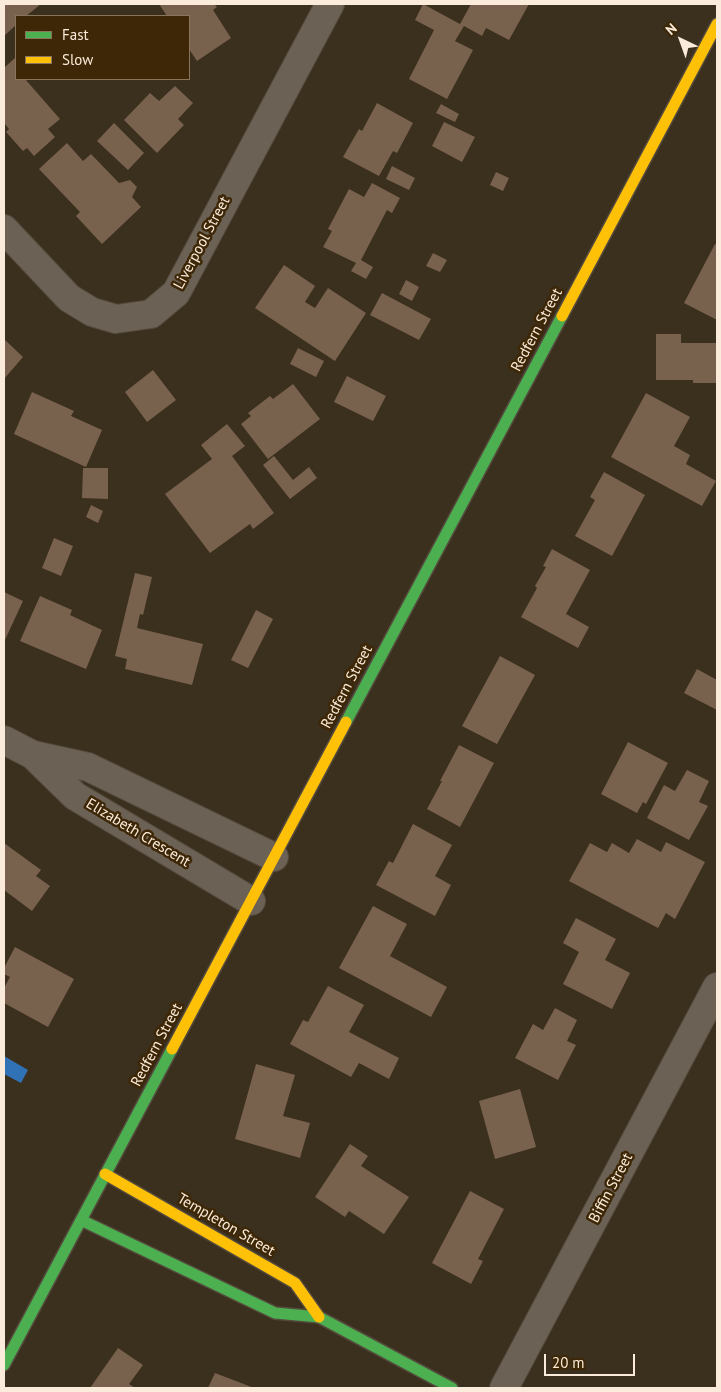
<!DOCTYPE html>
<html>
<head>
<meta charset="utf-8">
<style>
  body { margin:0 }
  #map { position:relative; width:721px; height:1392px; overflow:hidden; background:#3b2f1e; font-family:"PT Sans",sans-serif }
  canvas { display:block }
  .frame { position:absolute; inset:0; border:5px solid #faebda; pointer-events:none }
  .legend { position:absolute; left:15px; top:15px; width:175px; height:65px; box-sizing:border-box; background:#3d2706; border:1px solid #89755b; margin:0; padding:6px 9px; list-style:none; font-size:15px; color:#faebda }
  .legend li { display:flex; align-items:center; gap:10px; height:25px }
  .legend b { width:25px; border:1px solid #89755b }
  .north { position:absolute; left:656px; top:15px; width:50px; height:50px; -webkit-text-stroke:4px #3d2706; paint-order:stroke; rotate:318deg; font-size:14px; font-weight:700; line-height:20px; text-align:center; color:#faebda }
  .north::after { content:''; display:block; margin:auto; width:18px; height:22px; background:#faebda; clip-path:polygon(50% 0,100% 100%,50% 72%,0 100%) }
  .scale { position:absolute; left:544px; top:1354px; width:91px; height:22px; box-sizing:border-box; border:2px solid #faebda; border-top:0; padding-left:6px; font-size:15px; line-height:18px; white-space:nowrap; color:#faebda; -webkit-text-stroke:4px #3d2706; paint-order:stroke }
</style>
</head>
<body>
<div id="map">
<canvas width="721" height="1392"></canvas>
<div class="frame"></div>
<ul class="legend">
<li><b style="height:6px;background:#4caf50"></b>Fast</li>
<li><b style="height:6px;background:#ffc107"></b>Slow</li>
</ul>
<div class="north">N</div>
<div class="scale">20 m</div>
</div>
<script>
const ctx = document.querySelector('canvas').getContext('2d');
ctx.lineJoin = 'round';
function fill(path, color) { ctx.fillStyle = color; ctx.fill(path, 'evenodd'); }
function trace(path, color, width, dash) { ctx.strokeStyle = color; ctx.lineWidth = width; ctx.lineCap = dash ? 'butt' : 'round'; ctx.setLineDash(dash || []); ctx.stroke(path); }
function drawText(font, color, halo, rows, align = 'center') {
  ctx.font = font + ' "PT Sans",sans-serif'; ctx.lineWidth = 5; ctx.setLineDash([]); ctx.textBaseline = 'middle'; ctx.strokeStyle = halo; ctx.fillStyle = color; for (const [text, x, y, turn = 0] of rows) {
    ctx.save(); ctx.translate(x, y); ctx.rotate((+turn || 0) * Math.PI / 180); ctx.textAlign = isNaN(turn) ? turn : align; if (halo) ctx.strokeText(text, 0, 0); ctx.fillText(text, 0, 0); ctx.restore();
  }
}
fill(new Path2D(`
  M 4,1056 L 28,1070 L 21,1083 L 4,1074 Z`), '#3171b5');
fill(new Path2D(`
  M 4,4 L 41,4 L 26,16 L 16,16 L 16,25 L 4,36 Z
  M 159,4 L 214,4 L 217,7 L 213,10 L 231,38 L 197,61 L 189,49 L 189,16 L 167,16 Z
  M 423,4 L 460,24 L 471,4 L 529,4 L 509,40 L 486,28 L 482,36 L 464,26 L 455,41 L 473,50 L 447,99 L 409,79 L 434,30 L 415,20 Z
  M 16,57 L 16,79 L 25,79 L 60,119 L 48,129 L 55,137 L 34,156 L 27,148 L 23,151 L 6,132 L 9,129 L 4,123 L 4,68 Z
  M 175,86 L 193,103 L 178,119 L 184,125 L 157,153 L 124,120 L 150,93 L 159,101 Z
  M 377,103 L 413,123 L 397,153 L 393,151 L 379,176 L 343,157 L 359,129 L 362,131 Z
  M 441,104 L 459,114 L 455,122 L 436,113 Z
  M 444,122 L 475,137 L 462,162 L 432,146 Z
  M 114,123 L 144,153 L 128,170 L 97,141 Z
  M 67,143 L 83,161 L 91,154 L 119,183 L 130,180 L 137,187 L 132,197 L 141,207 L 102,244 L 76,216 L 80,212 L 39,169 Z
  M 392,166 L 415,178 L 409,190 L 386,179 Z
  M 496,172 L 509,178 L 503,191 L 490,185 Z
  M 372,183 L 400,198 L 392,213 L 387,210 L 361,260 L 373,267 L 366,279 L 351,271 L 356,263 L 323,247 L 332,231 L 328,229 L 349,189 L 364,197 Z
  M 715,244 L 717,245 L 717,320 L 684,303 Z
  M 433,253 L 447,260 L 440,272 L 426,266 Z
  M 284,265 L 315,286 L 305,302 L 315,308 L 328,288 L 366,313 L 335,361 L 255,308 Z
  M 406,280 L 419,287 L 412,301 L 399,294 Z
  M 382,293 L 431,319 L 419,340 L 370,315 Z
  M 656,334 L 681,334 L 681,343 L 717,343 L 717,383 L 693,383 L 693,380 L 656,380 Z
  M 4,339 L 23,357 L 4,379 Z
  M 298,348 L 324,361 L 316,377 L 290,364 Z
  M 153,370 L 176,400 L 147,422 L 125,392 Z
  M 347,376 L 386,396 L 373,421 L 334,402 Z
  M 293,384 L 320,419 L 268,459 L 241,424 L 251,416 L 248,413 L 270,396 L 273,399 Z
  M 32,392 L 74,411 L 71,416 L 102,430 L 86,467 L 14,434 Z
  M 646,393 L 690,417 L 674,446 L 690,455 L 686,464 L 716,481 L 702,506 L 611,457 Z
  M 227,424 L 245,446 L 232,456 L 274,513 L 253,529 L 250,524 L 210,553 L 165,494 L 212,459 L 201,445 Z
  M 274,456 L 293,480 L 309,467 L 317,478 L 290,499 L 263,465 Z
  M 83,468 L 108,468 L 108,499 L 82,498 Z
  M 604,472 L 645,495 L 612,556 L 575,536 L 595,500 L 590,497 Z
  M 91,505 L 103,511 L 98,523 L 86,517 Z
  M 54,538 L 73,546 L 61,576 L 42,568 Z
  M 552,549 L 590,570 L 566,614 L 589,627 L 578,648 L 521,617 L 537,588 L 535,586 L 546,567 L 543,566 Z
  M 135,573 L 152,577 L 143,615 L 140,614 L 137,628 L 203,644 L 192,685 L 125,669 L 127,659 L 115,656 Z
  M 4,592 L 23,601 L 4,642 Z
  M 40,596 L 72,610 L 70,615 L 102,630 L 86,669 L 20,641 Z
  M 256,610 L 273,619 L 248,668 L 231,660 Z
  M 500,656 L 535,675 L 497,744 L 462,726 Z
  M 697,669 L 717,680 L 717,710 L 684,693 Z
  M 628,742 L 668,763 L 646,804 L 643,802 L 637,813 L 601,794 Z
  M 459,745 L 494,763 L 460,827 L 427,809 L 442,781 L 440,781 Z
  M 687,770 L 709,781 L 699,802 L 708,806 L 689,840 L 647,818 L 664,785 L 675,791 Z
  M 413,824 L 452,845 L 435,876 L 451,885 L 435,916 L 376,885 L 389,861 L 393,863 Z
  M 637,839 L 661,852 L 666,842 L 705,862 L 675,919 L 666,913 L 658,928 L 569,881 L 590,843 L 607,852 L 612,843 L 629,853 Z
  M 4,843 L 41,870 L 36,876 L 50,886 L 32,911 L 4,890 Z
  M 373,906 L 407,924 L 390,956 L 447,987 L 431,1017 L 339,968 Z
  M 576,918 L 616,939 L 605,960 L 630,973 L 612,1009 L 563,984 L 579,952 L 563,943 Z
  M 15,947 L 74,979 L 48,1027 L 4,1003 L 4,988 L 10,977 L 4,974 L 4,968 Z
  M 328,986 L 364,1005 L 349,1032 L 399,1058 L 389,1079 L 359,1063 L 351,1077 L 290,1044 L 303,1020 L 308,1022 Z
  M 555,1008 L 577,1020 L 567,1041 L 576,1045 L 558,1080 L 515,1058 L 533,1024 L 543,1030 Z
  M 256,1064 L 295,1075 L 283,1116 L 310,1123 L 300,1158 L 235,1139 Z
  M 520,1089 L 536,1147 L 495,1159 L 479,1101 Z
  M 350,1144 L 368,1156 L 361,1166 L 409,1197 L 384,1234 L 349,1211 L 345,1217 L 315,1197 Z
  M 470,1191 L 504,1209 L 478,1259 L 483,1261 L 471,1284 L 432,1263 Z
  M 118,1348 L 143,1365 L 129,1384 L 135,1388 L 90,1388 Z
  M 215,1373 L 254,1388 L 208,1388 Z`), '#79624d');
const street = new Path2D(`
  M 4,229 L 69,298 L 92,312 L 116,319 L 151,314 L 176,293 L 330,4
  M 4,740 L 33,755 L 88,767 L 274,857
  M 33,755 L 75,796 L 251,901
  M 504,1388 L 717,987`);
const fast = new Path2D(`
  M 346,722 L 562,316
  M 81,1220 L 275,1313 L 319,1317 L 452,1388
  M 4,1365 L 172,1049`);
const slow = new Path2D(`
  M 562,316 L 717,24
  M 172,1049 L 346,722
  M 105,1174 L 295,1283 L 319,1317`);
trace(street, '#544a3d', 30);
trace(fast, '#544a3d', 14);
trace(slow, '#544a3d', 14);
trace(street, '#6b6155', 28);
trace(fast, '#4caf50', 11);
trace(slow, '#ffc107', 11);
drawText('15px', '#faebda', '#3d2706', [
  ["Liverpool Street",202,243,-62],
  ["Redfern Street",537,330,-62],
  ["Redfern Street",347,687,-62],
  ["Elizabeth Crescent",138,833,31],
  ["Redfern Street",157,1045,-62],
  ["Biffin Street",611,1188,-62],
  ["Templeton Street",226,1225,30]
]);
</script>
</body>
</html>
